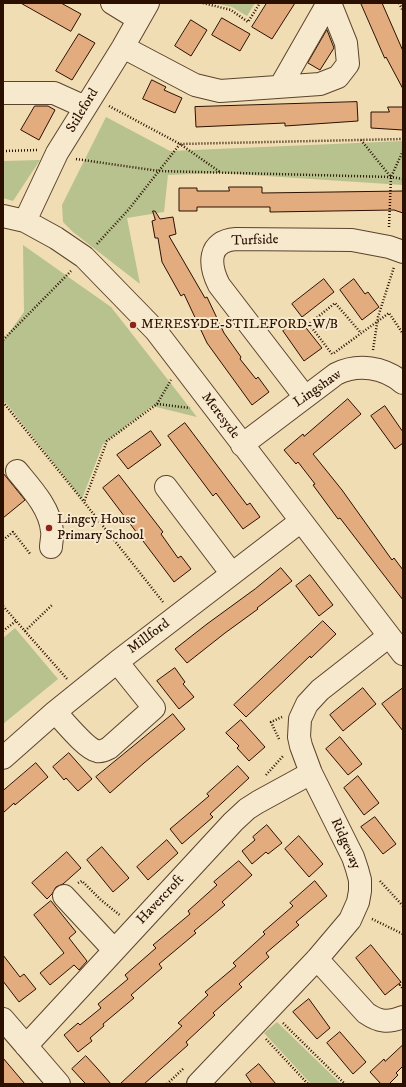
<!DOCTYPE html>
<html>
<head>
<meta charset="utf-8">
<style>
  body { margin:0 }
  #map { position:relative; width:406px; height:1087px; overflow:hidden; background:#f1ddb3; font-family:"IM FELL DW Pica",serif }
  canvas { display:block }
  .frame { position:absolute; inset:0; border:4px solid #2b1000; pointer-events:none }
</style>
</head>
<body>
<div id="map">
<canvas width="406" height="1087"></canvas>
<div class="frame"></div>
</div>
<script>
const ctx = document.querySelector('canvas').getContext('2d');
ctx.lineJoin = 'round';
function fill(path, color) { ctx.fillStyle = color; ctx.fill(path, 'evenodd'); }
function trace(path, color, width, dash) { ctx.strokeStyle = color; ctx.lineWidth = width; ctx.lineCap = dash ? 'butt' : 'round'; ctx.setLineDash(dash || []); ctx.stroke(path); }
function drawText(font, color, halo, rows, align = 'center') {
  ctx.font = font + ' "IM FELL DW Pica",serif'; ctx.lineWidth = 4; ctx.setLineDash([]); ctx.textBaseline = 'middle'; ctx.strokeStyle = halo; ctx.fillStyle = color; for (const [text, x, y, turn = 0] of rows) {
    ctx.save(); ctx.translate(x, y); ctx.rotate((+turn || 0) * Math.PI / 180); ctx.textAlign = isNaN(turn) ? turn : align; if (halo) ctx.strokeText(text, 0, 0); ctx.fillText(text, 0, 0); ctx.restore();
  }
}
fill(new Path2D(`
  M 214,3 L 255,3 L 247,16 L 232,7 Z
  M 106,117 L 170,151 L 403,141 L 403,185 L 220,173 L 168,175 L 164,212 L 127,218 L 140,284 L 73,232 L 63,222 L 62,205 Z
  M 40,160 L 13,201 L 3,198 L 3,161 Z
  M 23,245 L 111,307 L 197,417 L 152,406 L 103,444 L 82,499 L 3,399 L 3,341 L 24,312 Z
  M 15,628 L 58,679 L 3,724 L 3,638 Z
  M 277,1022 L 341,1084 L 311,1084 L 264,1033 Z`), '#b7c28f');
const building = new Path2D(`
  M 21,3 L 61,3 L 81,14 L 71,31 Z
  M 267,3 L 295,3 L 272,39 L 252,27 Z
  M 361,3 L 382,3 L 403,51 L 403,89 L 386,57 L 385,58 Z
  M 222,18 L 250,34 L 240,51 L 212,35 Z
  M 191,20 L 207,30 L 191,56 L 175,46 Z
  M 327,30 L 334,48 L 320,70 L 308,63 Z
  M 79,34 L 95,43 L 72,80 L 56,71 Z
  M 152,80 L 166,87 L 164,90 L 182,98 L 175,113 L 143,99 Z
  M 357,102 L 358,121 L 285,126 L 285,123 L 196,127 L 195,107 Z
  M 35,106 L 48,106 L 55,110 L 39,140 L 21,130 Z
  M 388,107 L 403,107 L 403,130 L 371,128 L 371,112 L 389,112 Z
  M 229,187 L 262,187 L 262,193 L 403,191 L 403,213 L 394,210 L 270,212 L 270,207 L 197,207 L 197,211 L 179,211 L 179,188 L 197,188 L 197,191 L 229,191 Z
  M 153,211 L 155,211 L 160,219 L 173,217 L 176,234 L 169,236 L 205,298 L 207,297 L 224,333 L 241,357 L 240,359 L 256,379 L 258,377 L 269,392 L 252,405 L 207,343 L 184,294 L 181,296 L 162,262 L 158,238 L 155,238 L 152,221 L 155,220 Z
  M 324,279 L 334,292 L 302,317 L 292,304 Z
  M 354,279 L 365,294 L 368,292 L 379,307 L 362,320 L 340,290 Z
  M 299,319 L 322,348 L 304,361 L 283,331 Z
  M 348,399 L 361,414 L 313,454 L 342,490 L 392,560 L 394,558 L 403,570 L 403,600 L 340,518 L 338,519 L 313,485 L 315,484 L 298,462 L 296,464 L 284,450 L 303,434 L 304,436 Z
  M 385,406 L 403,432 L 403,443 L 395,449 L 371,416 Z
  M 185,423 L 247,505 L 250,503 L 260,517 L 243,529 L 216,493 L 213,496 L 168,436 Z
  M 151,431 L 161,445 L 128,469 L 117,455 Z
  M 3,473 L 25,500 L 3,518 Z
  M 119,475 L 163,532 L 161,534 L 178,558 L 181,556 L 191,569 L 174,582 L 103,488 Z
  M 281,568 L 292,581 L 257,608 L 258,609 L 225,633 L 187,663 L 175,649 L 207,624 L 255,589 Z
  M 310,575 L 333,605 L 319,616 L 296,586 Z
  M 323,621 L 336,634 L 311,658 L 310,656 L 246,717 L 234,705 Z
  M 175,668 L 185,682 L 183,684 L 194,697 L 179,709 L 157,681 Z
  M 363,688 L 376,704 L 343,731 L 330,715 Z
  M 403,688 L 403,731 L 382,704 Z
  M 173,714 L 185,729 L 144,763 L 110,793 L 96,777 Z
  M 241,720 L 265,747 L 249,761 L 237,748 L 239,746 L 226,733 Z
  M 340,737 L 362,764 L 348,775 L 326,749 Z
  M 69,753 L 92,779 L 78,791 L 66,778 L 64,780 L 53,767 Z
  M 36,763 L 48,777 L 15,805 L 14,803 L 3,813 L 3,791 Z
  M 238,766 L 249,778 L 210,814 L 213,817 L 182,844 L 170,829 L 209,796 L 207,794 Z
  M 358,776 L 379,803 L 364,815 L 344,788 Z
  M 375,817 L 396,844 L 383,854 L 361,827 Z
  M 267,825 L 282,843 L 268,854 L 266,852 L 252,864 L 242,851 L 255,840 L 253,837 Z
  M 299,836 L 323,864 L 309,877 L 285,849 Z
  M 167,840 L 178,853 L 148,880 L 137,867 Z
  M 102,847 L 129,878 L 113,892 L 87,860 Z
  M 67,852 L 81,868 L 63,884 L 56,887 L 52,894 L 47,899 L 32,883 Z
  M 239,861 L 252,875 L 222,902 L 225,905 L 194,931 L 196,933 L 159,964 L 162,968 L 131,995 L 134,998 L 103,1024 L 104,1026 L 90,1038 L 92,1041 L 78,1052 L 64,1035 L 78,1023 L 80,1025 L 101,1008 L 98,1004 L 128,979 L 125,975 L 156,948 L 153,945 L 190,914 L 188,911 L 217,885 L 214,882 Z
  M 315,881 L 327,896 L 296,922 L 299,925 L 266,953 L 269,957 L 239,984 L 242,987 L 213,1013 L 215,1015 L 186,1042 L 188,1045 L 144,1084 L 120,1084 L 182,1026 L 178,1023 L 208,995 L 205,992 L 236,966 L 233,963 L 265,934 L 263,932 L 293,906 L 290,903 Z
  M 51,901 L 76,932 L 69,938 L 87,961 L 79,970 L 74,965 L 50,985 L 40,973 L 64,953 L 34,915 Z
  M 371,945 L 401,982 L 385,995 L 356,958 Z
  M 3,955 L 20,977 L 24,974 L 36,989 L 19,1002 L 3,981 Z
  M 309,999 L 330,1028 L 317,1039 L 293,1012 Z
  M 340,1032 L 366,1062 L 353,1074 L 327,1043 Z
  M 403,1045 L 403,1066 L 396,1073 L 398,1075 L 389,1084 L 381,1084 L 370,1072 L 384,1059 L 385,1061 Z
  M 86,1056 L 97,1068 L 111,1084 L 86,1084 L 83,1081 L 72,1069 Z
  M 3,1058 L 25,1084 L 3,1084 Z
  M 259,1064 L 276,1084 L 252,1084 L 246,1075 Z`);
fill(building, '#e2ac7f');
trace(building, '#2b1000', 1);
const minor = new Path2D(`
  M 112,3 L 138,19
  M 123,47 L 195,85 L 220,91 L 320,84 L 338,77 L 348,64 L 346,43 L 330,3
  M 280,87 L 328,3
  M 3,93 L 54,93 L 85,107
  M 3,216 L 25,221 L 56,238 L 84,257 L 156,331 L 403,654
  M 25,221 L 57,153 L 123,47 L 148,3
  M 305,397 L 219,285 C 209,265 207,241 236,239 L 352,240 L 389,247 L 403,252
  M 242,445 L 336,374 C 358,363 384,367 403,383
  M 17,471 C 31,488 50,508 52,531 C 53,536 51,542 51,547
  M 166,487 L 232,574
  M 55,712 C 63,720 86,749 97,751 C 101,752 105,750 109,748 L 154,708 L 117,662
  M 3,758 L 55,712 L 117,662 L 301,521
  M 64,896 L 114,950
  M 317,959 L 366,1013 C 379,1022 388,1023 403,1017
  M 3,1019 L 59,1084
  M 26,1046 L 233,822 L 247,809 L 258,802 L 311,773
  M 198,1084 L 317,959 L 350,920 L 358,902 L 360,891 L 360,880 L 357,869 L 353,857 L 311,773 L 301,746 L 299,737 L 300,719 L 307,704 L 320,690 L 389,636`);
trace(minor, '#5c432d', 24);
trace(new Path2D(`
  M 203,3 L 231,10 L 248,22 L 260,3
  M 399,3 L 403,11
  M 109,106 L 180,144 L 403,139
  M 361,140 L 390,176
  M 3,151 L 38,150
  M 76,159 L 159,171 L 391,177 L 403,179
  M 389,227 L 391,177 L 403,151
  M 97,244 L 129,209 L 180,144 L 220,172
  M 3,340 L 71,271
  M 373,350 L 378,317 L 394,267
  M 334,353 L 389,313 L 403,334
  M 332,354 L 309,324 L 335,303 L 361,333
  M 3,402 L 84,502
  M 157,404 L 190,408
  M 3,540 L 13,532 L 31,555
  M 163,602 L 84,502 L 107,441 L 157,404 L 171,380
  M 3,606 L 67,679
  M 3,631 L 16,621
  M 25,631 L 53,604
  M 279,739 L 271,722 L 282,717
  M 266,775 L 284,755
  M 380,881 L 403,906
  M 78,883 L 82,881 L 101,900 L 121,916
  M 372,919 L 403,934
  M 403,983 L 400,985 L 403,989
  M 283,1023 L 345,1084
  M 266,1039 L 308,1084
  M 167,1084 L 184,1068`), '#2b1000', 2.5, [1, 2]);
trace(minor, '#f6e9ce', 22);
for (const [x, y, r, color] of [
  [133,325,4,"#8f2418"],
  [49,528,4,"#8f2418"]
]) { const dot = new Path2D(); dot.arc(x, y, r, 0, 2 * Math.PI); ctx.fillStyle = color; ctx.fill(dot); trace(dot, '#f6e9ce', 1.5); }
drawText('14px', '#2b1000', '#f6e9ce', [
  ["Stileford",83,111,-59],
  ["Turfside",255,241,-2],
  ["Lingshaw",318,389,-35],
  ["Meresyde",220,416,53],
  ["Millford",149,637,-37],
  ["Ridgeway",345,844,66],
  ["Havercroft",161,900,-47]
]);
drawText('14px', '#2b1000', '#f6e9ce', [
  ["MERESYDE-STILEFORD-W/B",141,325],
  ["Lingey House",57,520],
  ["Primary School",57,536]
], 'left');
</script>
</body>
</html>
